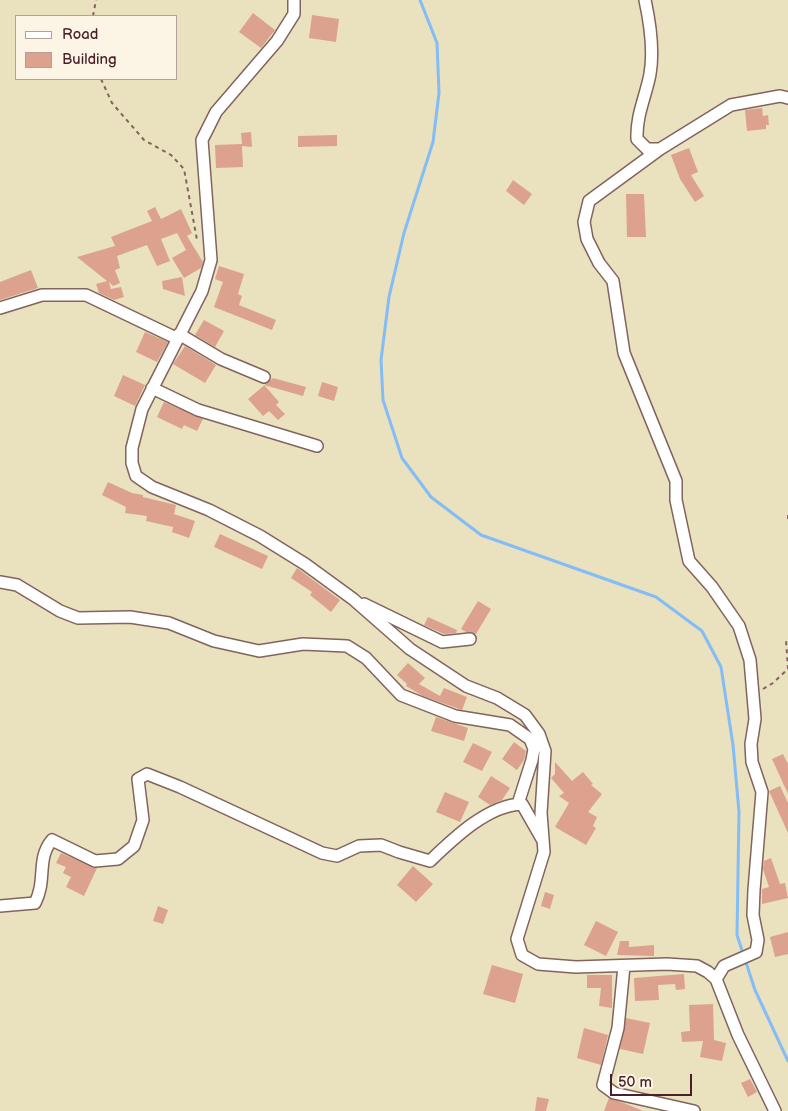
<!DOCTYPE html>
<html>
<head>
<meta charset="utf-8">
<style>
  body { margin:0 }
  #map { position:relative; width:788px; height:1111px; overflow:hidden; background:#eae1be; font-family:"Balsamiq Sans",sans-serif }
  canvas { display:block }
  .legend { position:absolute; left:15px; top:15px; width:162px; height:65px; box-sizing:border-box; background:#fcf5e5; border:1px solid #b59f9b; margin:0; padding:6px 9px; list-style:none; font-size:15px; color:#4a1f2b }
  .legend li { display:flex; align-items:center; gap:10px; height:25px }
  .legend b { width:25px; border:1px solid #b59f9b }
  .scale { position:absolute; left:610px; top:1074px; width:82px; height:22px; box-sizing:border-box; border:2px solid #4a1f2b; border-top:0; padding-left:6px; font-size:15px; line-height:18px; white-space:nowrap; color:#4a1f2b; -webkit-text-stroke:4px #fcf5e5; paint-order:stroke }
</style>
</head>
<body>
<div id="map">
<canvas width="788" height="1111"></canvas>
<ul class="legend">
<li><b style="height:6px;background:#fff"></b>Road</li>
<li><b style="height:14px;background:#dca28e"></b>Building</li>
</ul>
<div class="scale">50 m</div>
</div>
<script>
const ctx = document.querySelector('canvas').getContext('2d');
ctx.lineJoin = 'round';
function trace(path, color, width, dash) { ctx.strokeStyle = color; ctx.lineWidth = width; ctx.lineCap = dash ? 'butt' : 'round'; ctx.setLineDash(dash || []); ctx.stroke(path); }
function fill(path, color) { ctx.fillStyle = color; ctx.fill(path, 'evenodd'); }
trace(new Path2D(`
  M 420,0 L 437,43 L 439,93 L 433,142 L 404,233 L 389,297 L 381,360 L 383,400 L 402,458 L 431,497 L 481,535 L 656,597 L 702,631 L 721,667 L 733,745 L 739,812 L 737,935 L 755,990 L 788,1061`), '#84bcf5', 3);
fill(new Path2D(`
  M 253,13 L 275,30 L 261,48 L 239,32 Z
  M 312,15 L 339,19 L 336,42 L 309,38 Z
  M 762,108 L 763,116 L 768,115 L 769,125 L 766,125 L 766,129 L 747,131 L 745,110 Z
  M 251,132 L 252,147 L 242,146 L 243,167 L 216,168 L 215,145 L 242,144 L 241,133 Z
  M 337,135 L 337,146 L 298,147 L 298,136 Z
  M 689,148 L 698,172 L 691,175 L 704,196 L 695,202 L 680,179 L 671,155 Z
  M 513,180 L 532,194 L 524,205 L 506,191 Z
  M 626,194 L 644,194 L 646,237 L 627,237 Z
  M 155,207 L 161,219 L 181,209 L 192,233 L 187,236 L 203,262 L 201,268 L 184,278 L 172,258 L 186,250 L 177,233 L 161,239 L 170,261 L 157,266 L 147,245 L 117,256 L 120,268 L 115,270 L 120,283 L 113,286 L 109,282 L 111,289 L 121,287 L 124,297 L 114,300 L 99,293 L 96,284 L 107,281 L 77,257 L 115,246 L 111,237 L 152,221 L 147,211 Z
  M 219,266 L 244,274 L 238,294 L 242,296 L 239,305 L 276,320 L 272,330 L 214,307 L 223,282 L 215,279 Z
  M 31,270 L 38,288 L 0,300 L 0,282 Z
  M 182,277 L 185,296 L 163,289 L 162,281 Z
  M 204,320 L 224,331 L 215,347 L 195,335 Z
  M 145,332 L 168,342 L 157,362 L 136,352 Z
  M 185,346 L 216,365 L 205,383 L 173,364 Z
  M 123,375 L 145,385 L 135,406 L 114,396 Z
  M 273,378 L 306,387 L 303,396 L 264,385 L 279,402 L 276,405 L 285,414 L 278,420 L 269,411 L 263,416 L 248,399 Z
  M 322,382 L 338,387 L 334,401 L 318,396 Z
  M 164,402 L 203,419 L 197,431 L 184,425 L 182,429 L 157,417 Z
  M 108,482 L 132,493 L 143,495 L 143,497 L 176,505 L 174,514 L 195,521 L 189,538 L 172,532 L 173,527 L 146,521 L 147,516 L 125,513 L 126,507 L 102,495 Z
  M 220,534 L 268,556 L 262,569 L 214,547 Z
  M 297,568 L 340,600 L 331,612 L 310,595 L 312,592 L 291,578 Z
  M 478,601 L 491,609 L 476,634 L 466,632 L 461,629 Z
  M 428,617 L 457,630 L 456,633 L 444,634 L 424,625 Z
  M 408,663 L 425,678 L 419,684 L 440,696 L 444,688 L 467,697 L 462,710 L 423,696 L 406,686 L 407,684 L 397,675 Z
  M 436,717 L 468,728 L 464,741 L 431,731 Z
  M 514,742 L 526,751 L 524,760 L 517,770 L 502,759 Z
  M 473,743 L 492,752 L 482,771 L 463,762 Z
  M 783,754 L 788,764 L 788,794 L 772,759 Z
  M 555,762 L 572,781 L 583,772 L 593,784 L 591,785 L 602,794 L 588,812 L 597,817 L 593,826 L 596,828 L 586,845 L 555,827 L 569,803 L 559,796 L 564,793 L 551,778 L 555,774 Z
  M 491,776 L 510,788 L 502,800 L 490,805 L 478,797 Z
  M 780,786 L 788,803 L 788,833 L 769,791 Z
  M 445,792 L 469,802 L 460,822 L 436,812 Z
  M 61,853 L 97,868 L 84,896 L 66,887 L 71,877 L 63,873 L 66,867 L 56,863 Z
  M 771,858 L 780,884 L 785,883 L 788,898 L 762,904 L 762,889 L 769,887 L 763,869 L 764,861 Z
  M 413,866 L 433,884 L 416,902 L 397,885 Z
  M 545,892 L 554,895 L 550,909 L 541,906 Z
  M 158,906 L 168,910 L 163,924 L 153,921 Z
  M 596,921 L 618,932 L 606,956 L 584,945 Z
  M 788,932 L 788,954 L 775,957 L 770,937 Z
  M 620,941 L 629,941 L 629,947 L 654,945 L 654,956 L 617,955 Z
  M 492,965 L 523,974 L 515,1003 L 483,994 Z
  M 684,974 L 685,989 L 676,990 L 675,984 L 658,985 L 659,1000 L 635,1001 L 634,978 Z
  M 587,975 L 612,975 L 612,1008 L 599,1006 L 601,988 L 587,988 Z
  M 713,1004 L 714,1040 L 726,1043 L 722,1061 L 700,1057 L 703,1041 L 682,1042 L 681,1032 L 690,1031 L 689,1005 Z
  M 626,1018 L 650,1023 L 643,1054 L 620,1049 Z
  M 584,1028 L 608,1035 L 601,1065 L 577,1058 Z
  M 750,1079 L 757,1092 L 748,1097 L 741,1083 Z
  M 537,1097 L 549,1099 L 546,1111 L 535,1111 Z
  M 609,1098 L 624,1103 L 643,1111 L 604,1111 Z`), '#dca28e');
const minor = new Path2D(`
  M 294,0 L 294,14 L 277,41 L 216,112 L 202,140 L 211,260 L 202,291 L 142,409 L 132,448 L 132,463 L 136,476 L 152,487 L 209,510 L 260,536 L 305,564 L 353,599 L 410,649 L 466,686 L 497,698 L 525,715 L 539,734 L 545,751 L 541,813 L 544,852 L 517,939 L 522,955 L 538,964 L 576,967 L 667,964 L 697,966 L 708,972 L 716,979 L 738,1035 L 775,1111
  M 645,0 C 650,23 654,51 650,74 C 646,96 636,115 637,139 L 647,149 L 660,149 L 589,201 L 584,222 L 587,239 L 599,263 L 613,281 L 624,353 L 676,481 L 676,500 L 689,561 L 712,587 L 739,626 L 750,660 L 755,719 L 751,744 L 752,762 L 762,792 L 754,890 L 753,915 L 758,940 L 756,952 L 724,966 L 716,979
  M 660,149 L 731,105 L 780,96 L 788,98
  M 0,308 L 42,295 L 86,295 L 176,338
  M 179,334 L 221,359 L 264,377
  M 152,388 L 198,410 L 317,446
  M 0,582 L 17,585 L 60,611 L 78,618 L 130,617 L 169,623 L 214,641 L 259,651 L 303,644 L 347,646 L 366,658 L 401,695 L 455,716 L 510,725 L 530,739 L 534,749 L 532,760 L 518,804
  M 364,604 L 442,642 L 470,639
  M 0,906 L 35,903 C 47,880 36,859 52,840 L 95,861 L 118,859 L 134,846 L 143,820 L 138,779 L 147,774 L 180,787 L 322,853 L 337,856 L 359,846 L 381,845 L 399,852 L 430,861 C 454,838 488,805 522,804 L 542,839
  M 624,966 L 618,1028 L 603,1085 L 614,1093 L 694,1111`);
trace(minor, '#82635e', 14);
trace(new Path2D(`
  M 93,16 L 96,0
  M 101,79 L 112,103 L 144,140 L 171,155 L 184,169 L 197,240
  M 788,515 L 788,520
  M 763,689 L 773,683 L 788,669 L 786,640 L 788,639`), '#82635e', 2, [4, 4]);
trace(minor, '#fff', 11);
</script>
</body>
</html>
